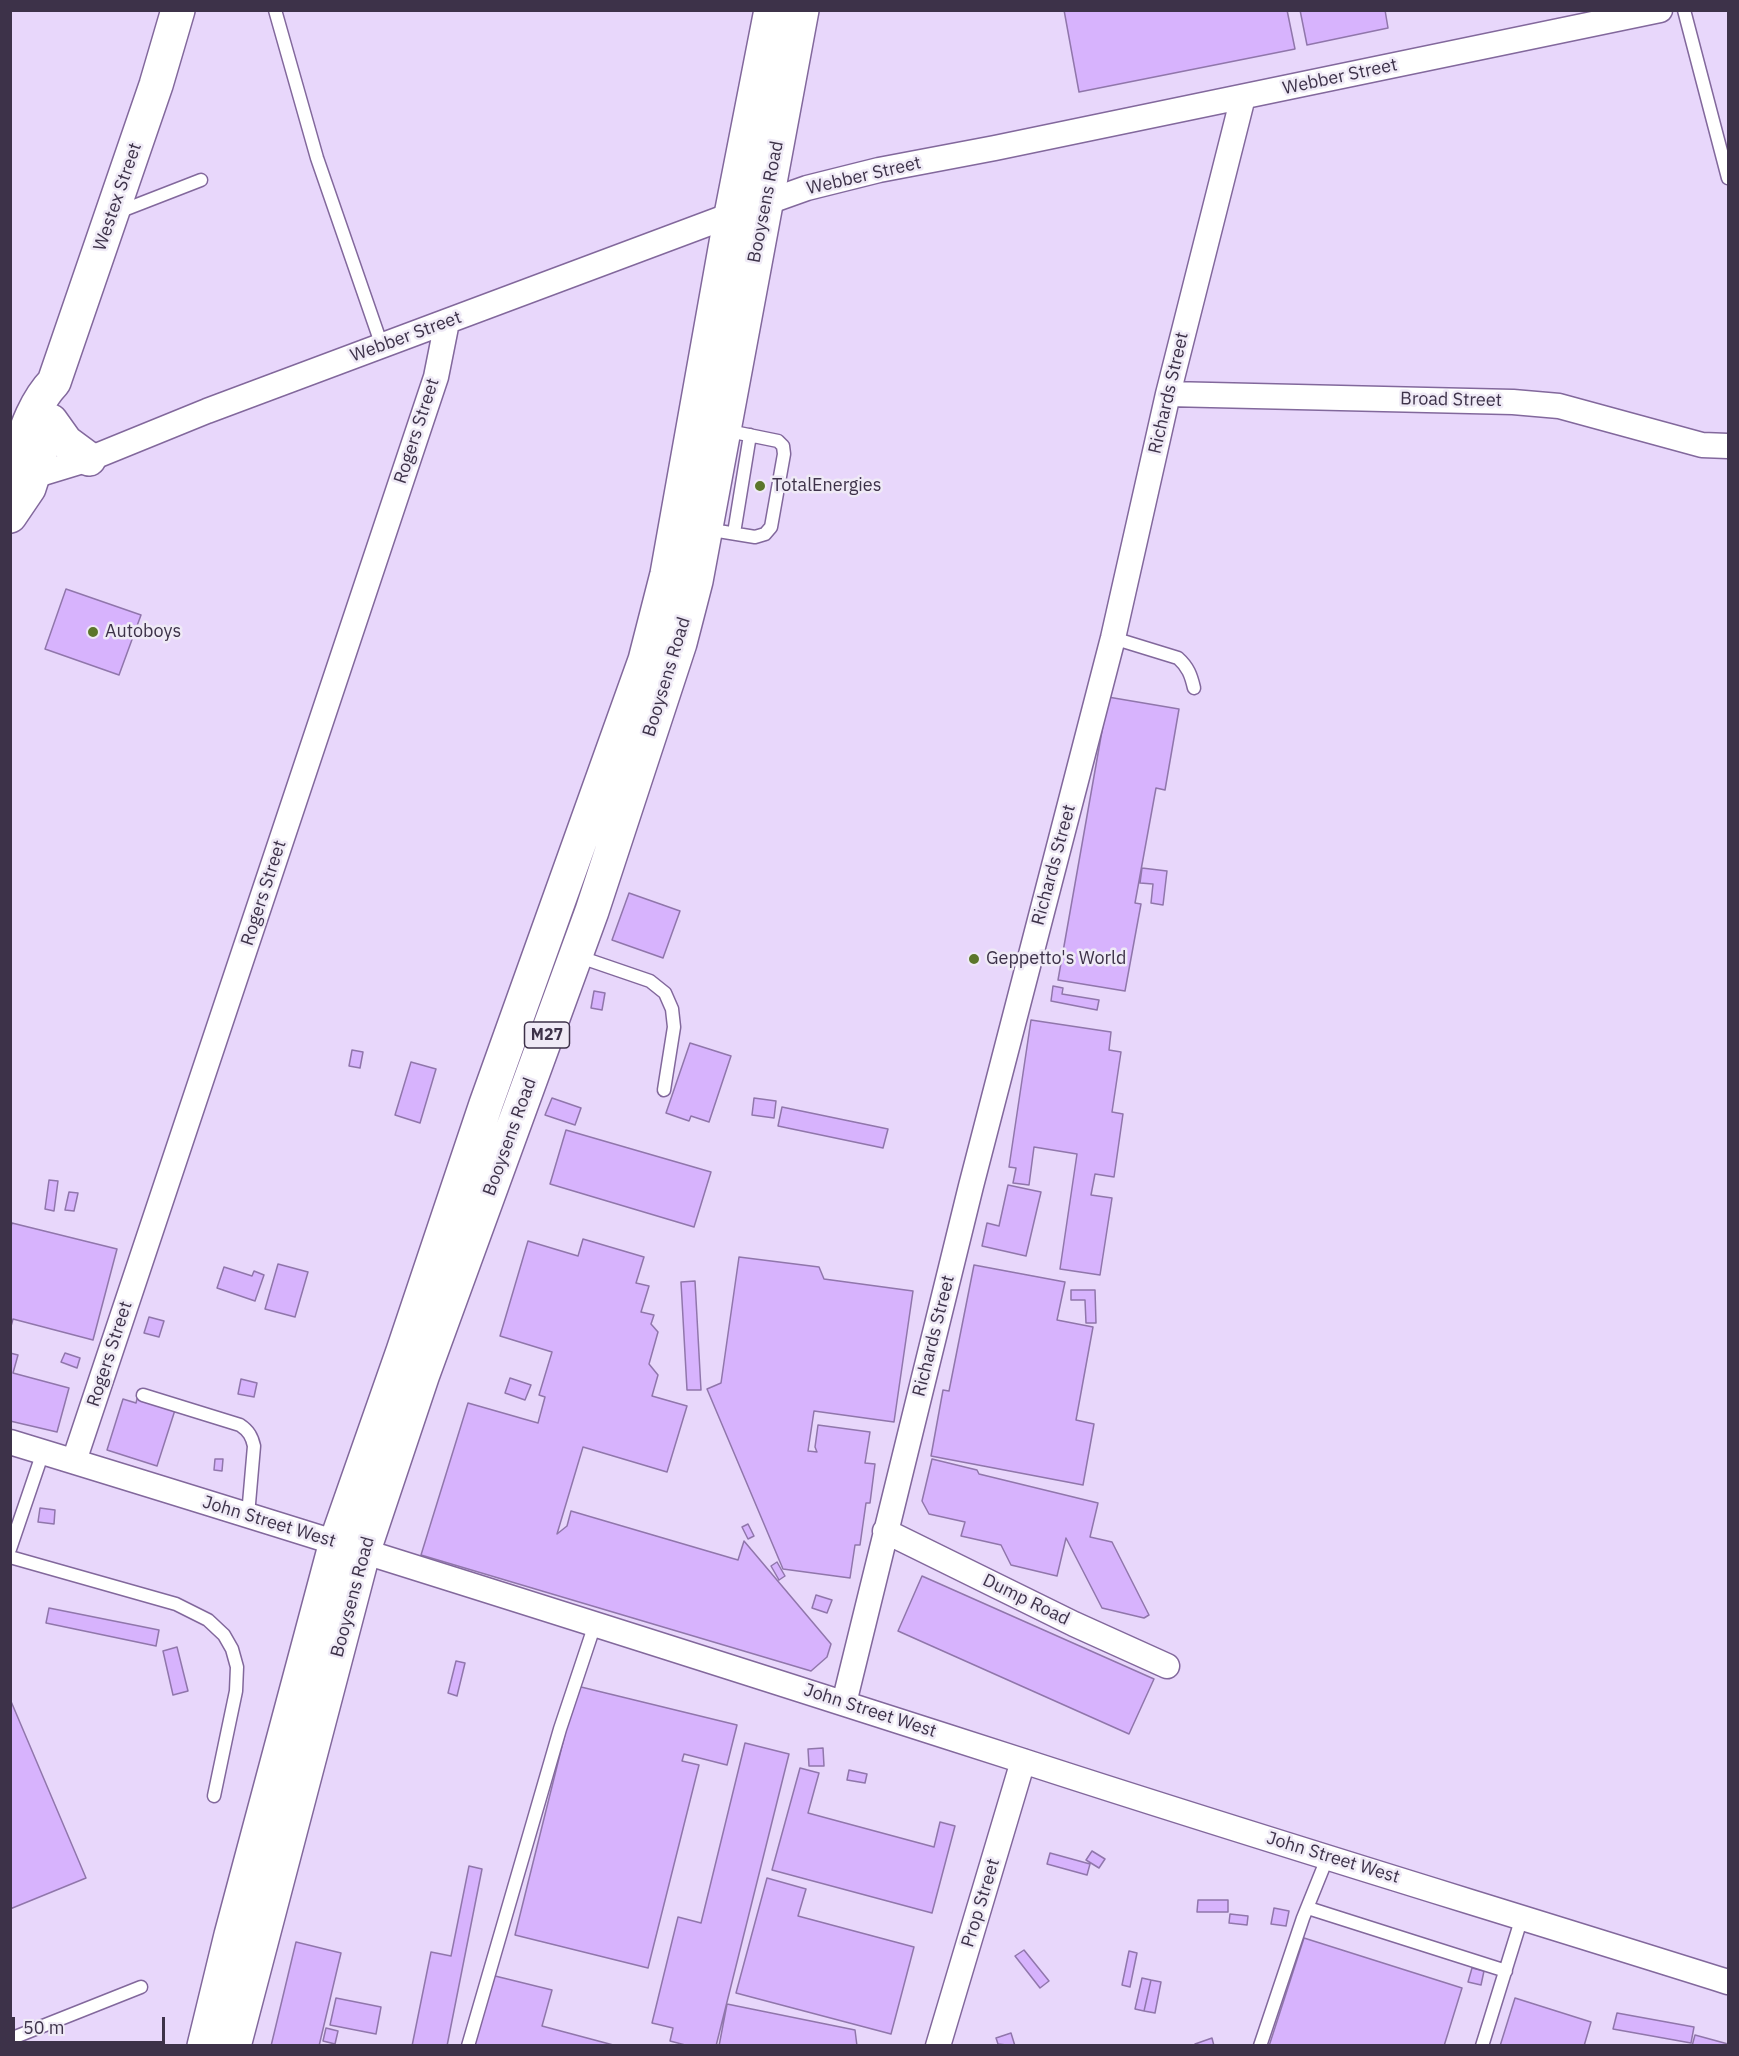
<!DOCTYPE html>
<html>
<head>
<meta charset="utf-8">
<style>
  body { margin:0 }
  #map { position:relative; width:1739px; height:2056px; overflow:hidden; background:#e8d7fb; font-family:"IBM Plex Sans",sans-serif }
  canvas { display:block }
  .frame { position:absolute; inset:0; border:12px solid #3d3249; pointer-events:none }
  .scale { position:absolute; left:12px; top:2017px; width:153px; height:27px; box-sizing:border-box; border:3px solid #3d3249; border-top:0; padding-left:8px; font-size:18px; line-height:21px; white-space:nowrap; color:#3d3249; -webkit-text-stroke:4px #efeaf6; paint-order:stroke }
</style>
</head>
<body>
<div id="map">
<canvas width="1739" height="2056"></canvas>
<div class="frame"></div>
<div class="scale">50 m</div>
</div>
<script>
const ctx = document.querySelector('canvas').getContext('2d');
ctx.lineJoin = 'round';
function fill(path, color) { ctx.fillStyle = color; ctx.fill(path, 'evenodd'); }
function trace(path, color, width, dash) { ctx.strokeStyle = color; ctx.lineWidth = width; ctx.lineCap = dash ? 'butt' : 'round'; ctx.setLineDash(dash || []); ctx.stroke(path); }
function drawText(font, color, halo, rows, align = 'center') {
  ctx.font = font + ' "IBM Plex Sans",sans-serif'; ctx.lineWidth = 5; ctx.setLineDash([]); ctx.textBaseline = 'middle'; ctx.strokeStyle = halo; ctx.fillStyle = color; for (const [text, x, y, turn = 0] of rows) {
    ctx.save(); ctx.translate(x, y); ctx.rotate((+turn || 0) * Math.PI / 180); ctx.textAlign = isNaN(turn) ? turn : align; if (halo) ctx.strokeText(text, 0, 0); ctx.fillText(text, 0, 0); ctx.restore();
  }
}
const building = new Path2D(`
  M 1064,10 L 1287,10 L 1295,49 L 1079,92 Z
  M 1300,10 L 1385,10 L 1388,28 L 1307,45 Z
  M 66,589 L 141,615 L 119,675 L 45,649 Z
  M 1108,697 L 1179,709 L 1165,790 L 1156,788 L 1135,903 L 1141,904 L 1125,991 L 1058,980 Z
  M 1142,868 L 1167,871 L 1163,905 L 1151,903 L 1153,884 L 1140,883 Z
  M 629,893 L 680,911 L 663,958 L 612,940 Z
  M 1053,986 L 1063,988 L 1062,994 L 1099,1000 L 1097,1010 L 1051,1001 Z
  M 594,991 L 605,993 L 602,1010 L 591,1008 Z
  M 1031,1020 L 1111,1032 L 1109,1050 L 1121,1052 L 1112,1112 L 1123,1114 L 1114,1177 L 1095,1174 L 1091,1195 L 1112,1198 L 1100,1275 L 1060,1269 L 1077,1154 L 1034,1147 L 1029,1185 L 1013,1183 L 1016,1168 L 1009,1167 Z
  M 690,1043 L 731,1056 L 709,1122 L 691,1116 L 689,1121 L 666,1113 Z
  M 352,1050 L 363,1052 L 360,1068 L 349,1066 Z
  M 411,1062 L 436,1069 L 420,1123 L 395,1115 Z
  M 552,1098 L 581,1108 L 575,1125 L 545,1115 Z
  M 754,1098 L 776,1101 L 774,1118 L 752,1115 Z
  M 782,1107 L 888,1129 L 883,1148 L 778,1126 Z
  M 566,1130 L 711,1172 L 694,1227 L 550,1184 Z
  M 49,1180 L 58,1181 L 54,1211 L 45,1209 Z
  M 1008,1185 L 1041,1192 L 1026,1256 L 982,1246 L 987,1223 L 999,1226 Z
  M 69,1192 L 78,1193 L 74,1211 L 65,1210 Z
  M 12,1223 L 117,1249 L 93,1340 L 13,1319 L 10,1330 L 10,1230 Z
  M 583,1239 L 644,1257 L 636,1283 L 649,1286 L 641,1312 L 654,1315 L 651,1324 L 658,1332 L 649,1364 L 658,1375 L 652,1396 L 687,1406 L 667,1472 L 583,1447 L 557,1534 L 567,1526 L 571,1511 L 738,1560 L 744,1541 L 831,1644 L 827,1657 L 811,1671 L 421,1555 L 468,1403 L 538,1423 L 545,1397 L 539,1395 L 552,1352 L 500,1336 L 528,1241 L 578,1256 Z
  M 739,1257 L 819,1267 L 824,1279 L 913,1291 L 894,1422 L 814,1411 L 808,1451 L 817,1452 L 815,1447 L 818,1425 L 870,1432 L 865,1463 L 875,1464 L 870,1503 L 866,1503 L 860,1545 L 855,1545 L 850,1578 L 783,1569 L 707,1389 L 721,1383 Z
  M 278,1264 L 308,1272 L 295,1317 L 265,1309 Z
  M 974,1265 L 1065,1282 L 1057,1320 L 1093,1327 L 1076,1420 L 1094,1424 L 1083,1485 L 931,1456 L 943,1390 L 949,1391 Z
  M 224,1267 L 252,1276 L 254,1271 L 264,1275 L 255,1301 L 217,1288 Z
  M 695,1281 L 701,1390 L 687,1390 L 681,1282 Z
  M 1071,1290 L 1095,1290 L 1096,1323 L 1086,1323 L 1085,1300 L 1071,1300 Z
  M 149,1317 L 164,1321 L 159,1337 L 144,1333 Z
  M 10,1353 L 18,1355 L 13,1373 L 69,1388 L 57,1432 L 10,1421 Z
  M 65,1353 L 80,1358 L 77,1368 L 61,1362 Z
  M 510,1378 L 531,1385 L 525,1400 L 505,1393 Z
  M 241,1379 L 257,1383 L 254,1397 L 238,1394 Z
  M 138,1395 L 176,1407 L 157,1466 L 107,1450 L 123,1399 L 136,1403 Z
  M 215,1459 L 223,1459 L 222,1471 L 214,1470 Z
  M 932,1459 L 977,1470 L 979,1474 L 1098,1503 L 1090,1537 L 1112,1542 L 1149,1615 L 1144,1618 L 1102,1608 L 1066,1538 L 1057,1576 L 1011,1565 L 1001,1545 L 961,1536 L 965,1522 L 929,1514 L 922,1501 Z
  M 40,1508 L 55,1510 L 54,1524 L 38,1522 Z
  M 748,1524 L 754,1536 L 748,1539 L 742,1527 Z
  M 777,1562 L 785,1576 L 779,1580 L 771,1566 Z
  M 922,1576 L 1154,1679 L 1129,1734 L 898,1631 Z
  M 816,1595 L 832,1600 L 827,1613 L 812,1608 Z
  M 49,1608 L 159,1630 L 156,1646 L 46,1623 Z
  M 177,1647 L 188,1691 L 173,1695 L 163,1651 Z
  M 456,1661 L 465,1663 L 457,1696 L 448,1693 Z
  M 577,1686 L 737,1725 L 727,1765 L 684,1754 L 682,1761 L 699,1765 L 648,1968 L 515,1935 Z
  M 10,1699 L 86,1878 L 10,1909 Z
  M 745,1743 L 789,1754 L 716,2046 L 689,2046 L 670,2041 L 673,2028 L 652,2023 L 678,1917 L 701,1923 Z
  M 823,1748 L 824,1766 L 809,1766 L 808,1749 Z
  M 800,1768 L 819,1773 L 808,1813 L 934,1847 L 940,1822 L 955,1826 L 932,1913 L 772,1870 Z
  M 849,1770 L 867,1774 L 865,1783 L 847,1780 Z
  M 1092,1851 L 1105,1859 L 1099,1868 L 1086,1860 Z
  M 1050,1853 L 1090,1864 L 1087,1875 L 1047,1864 Z
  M 469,1866 L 482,1869 L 447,2046 L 412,2046 L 431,1952 L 451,1956 Z
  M 767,1878 L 806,1889 L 798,1916 L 914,1947 L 891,2034 L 736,1993 Z
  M 1198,1900 L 1228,1900 L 1228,1912 L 1197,1912 Z
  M 1274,1908 L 1289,1911 L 1286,1926 L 1271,1924 Z
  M 1230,1914 L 1248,1916 L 1247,1925 L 1229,1923 Z
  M 1304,1938 L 1462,1988 L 1444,2046 L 1269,2046 Z
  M 296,1942 L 341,1953 L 319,2046 L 271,2046 Z
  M 1024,1950 L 1049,1981 L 1040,1988 L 1015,1956 Z
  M 1129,1951 L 1137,1953 L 1130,1987 L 1122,1985 Z
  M 1472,1968 L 1484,1971 L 1481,1985 L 1468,1982 Z
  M 491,1975 L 552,1990 L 542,2026 L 617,2046 L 473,2046 Z
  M 1142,1978 L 1151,1980 L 1144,2011 L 1135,2009 Z
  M 1151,1980 L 1161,1982 L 1155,2013 L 1144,2011 Z
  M 336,1998 L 381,2007 L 376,2034 L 330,2025 Z
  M 1515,1998 L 1591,2022 L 1584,2046 L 1500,2046 Z
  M 727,2004 L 855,2030 L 857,2046 L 719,2046 Z
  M 1617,2013 L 1694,2027 L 1691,2043 L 1613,2029 Z
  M 326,2028 L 338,2031 L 335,2044 L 323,2041 Z
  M 1011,2033 L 1015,2046 L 998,2044 L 996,2038 Z
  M 1695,2035 L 1728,2044 L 1728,2046 L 1692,2046 Z
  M 1212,2038 L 1214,2046 L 1196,2046 L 1195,2044 Z`);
fill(building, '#d7b3fd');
trace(building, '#9076ab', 1.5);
const lane = new Path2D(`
  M 275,10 L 317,158 L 382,346
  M 1684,10 L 1728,178
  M 116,213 L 201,180
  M 706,529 L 755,537 L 765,534 L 771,527 L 784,454 L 783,446 L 778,441 L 724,430
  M 734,533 L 750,435
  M 1113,638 L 1178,658 C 1188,667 1191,675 1194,688
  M 577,956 L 650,981 L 665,993 L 672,1009 L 674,1027 L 664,1090
  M 143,1395 L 240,1425 C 249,1431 252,1437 254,1446 L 248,1515
  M 10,1549 L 43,1452
  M 10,1557 L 176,1604 L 208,1620 L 224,1635 L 232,1649 L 237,1667 L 236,1691 L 214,1796
  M 1308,1908 L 1506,1971
  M 10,2039 L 141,1987
  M 468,2046 L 560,1729 L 595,1624
  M 1260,2046 L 1303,1918 L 1328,1856
  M 1482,2046 L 1522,1917`);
const street = new Path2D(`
  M 1168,394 L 1513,402 L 1559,406 L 1702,445 L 1728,446
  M 20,480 L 89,459 L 207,411 L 731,215 L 807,188 L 879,170 L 995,148 L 1660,10
  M 10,1442 C 348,1545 684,1652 1020,1760 C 1256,1837 1493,1908 1728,1982
  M 74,1461 L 436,377 L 447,322
  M 885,1531 L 1074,1624 L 1167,1666
  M 844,1703 L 971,1186 L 1113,638 L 1168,394 L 1243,97
  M 938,2046 L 1023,1761`);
const secondary = new Path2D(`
  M 51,421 L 66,442 L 89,459
  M 10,475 C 22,444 30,407 54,382 L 156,85 L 178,10
  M 10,516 L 29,488 L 41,451`);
const primary = new Path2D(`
  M 204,2046 L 231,1935 L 336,1542 L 403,1351 L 486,1104 L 645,660 L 667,574 L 731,215 L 771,10
  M 234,2046 L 364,1550 L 423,1374 L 592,911 L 680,643 L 696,581 L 802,10`);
trace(lane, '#82689c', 15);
trace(street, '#82689c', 27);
trace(secondary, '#82689c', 36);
trace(primary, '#82689c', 36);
trace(lane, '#fff', 12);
trace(street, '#fff', 24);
trace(secondary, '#fff', 33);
trace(primary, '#fff', 33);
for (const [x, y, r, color] of [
  [760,486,6,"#5b762a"],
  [93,632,6,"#5b762a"],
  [974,959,6,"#5b762a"]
]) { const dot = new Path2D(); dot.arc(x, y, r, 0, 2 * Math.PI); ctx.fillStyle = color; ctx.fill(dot); trace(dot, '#efeaf6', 2); }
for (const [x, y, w] of [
  [547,1035,45]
]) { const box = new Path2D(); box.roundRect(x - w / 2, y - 13, w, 26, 4.5); ctx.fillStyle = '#efeaf6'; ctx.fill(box); trace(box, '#3d3249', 1.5); }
drawText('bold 16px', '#3d3249', null, [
  ["M27",547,1035]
]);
drawText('18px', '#3d3249', '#efeaf6', [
  ["Webber Street",1340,77,-12],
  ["Webber Street",864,176,-13],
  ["Westex Street",118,197,-71],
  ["Booysens Road",766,202,-79],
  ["Webber Street",406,337,-20],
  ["Richards Street",1169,393,-77],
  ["Broad Street",1451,400,1],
  ["Rogers Street",417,431,-72],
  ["Booysens Road",667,677,-73],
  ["Richards Street",1054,865,-75],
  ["Rogers Street",264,893,-72],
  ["Booysens Road",510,1137,-70],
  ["Richards Street",934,1336,-76],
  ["Rogers Street",110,1354,-72],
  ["John Street West",269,1522,17],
  ["Booysens Road",353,1597,-75],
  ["Dump Road",1026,1600,26],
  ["John Street West",870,1711,18],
  ["John Street West",1333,1858,17],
  ["Prop Street",981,1903,-73]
]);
drawText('18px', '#3d3249', '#efeaf6', [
  ["TotalEnergies",772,486],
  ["Autoboys",105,632],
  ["Geppetto's World",986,959]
], 'left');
</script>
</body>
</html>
